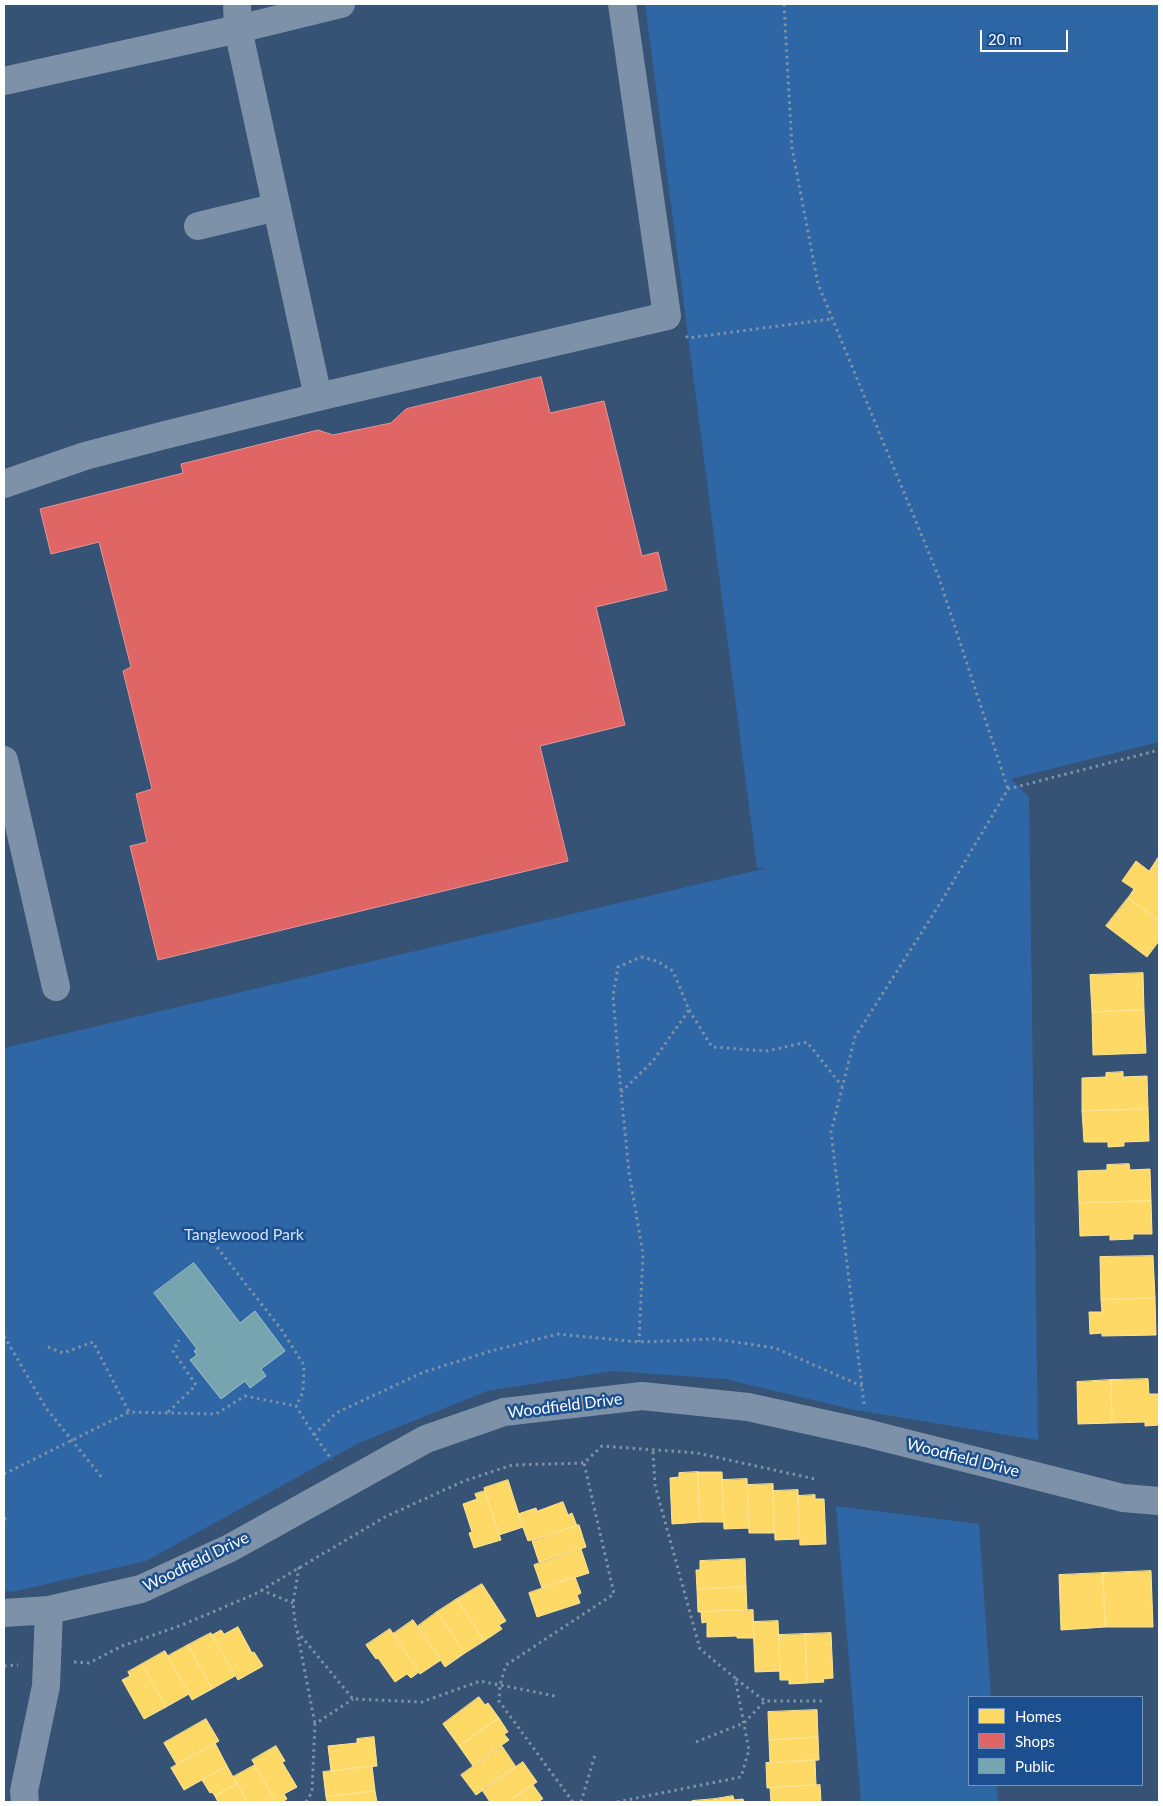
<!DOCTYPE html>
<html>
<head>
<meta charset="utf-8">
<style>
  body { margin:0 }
  #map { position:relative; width:1163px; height:1806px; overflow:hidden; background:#365274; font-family:Lato,sans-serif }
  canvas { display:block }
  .frame { position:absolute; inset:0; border:5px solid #fff; pointer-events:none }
  .legend { position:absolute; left:968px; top:1696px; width:175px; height:90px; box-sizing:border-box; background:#1b4f8f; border:1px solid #7695bc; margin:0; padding:6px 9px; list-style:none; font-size:15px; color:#fff }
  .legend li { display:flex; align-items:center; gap:10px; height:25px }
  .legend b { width:25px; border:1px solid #7695bc }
  .scale { position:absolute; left:980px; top:30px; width:88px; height:22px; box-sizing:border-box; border:2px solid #fff; border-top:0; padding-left:6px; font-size:15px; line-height:18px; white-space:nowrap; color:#fff; -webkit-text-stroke:4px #1b4f8f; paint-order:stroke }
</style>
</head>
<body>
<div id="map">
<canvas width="1163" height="1806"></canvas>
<div class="frame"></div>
<ul class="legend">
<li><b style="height:14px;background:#ffd966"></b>Homes</li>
<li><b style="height:14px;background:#e06666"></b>Shops</li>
<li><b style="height:14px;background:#76a5af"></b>Public</li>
</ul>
<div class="scale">20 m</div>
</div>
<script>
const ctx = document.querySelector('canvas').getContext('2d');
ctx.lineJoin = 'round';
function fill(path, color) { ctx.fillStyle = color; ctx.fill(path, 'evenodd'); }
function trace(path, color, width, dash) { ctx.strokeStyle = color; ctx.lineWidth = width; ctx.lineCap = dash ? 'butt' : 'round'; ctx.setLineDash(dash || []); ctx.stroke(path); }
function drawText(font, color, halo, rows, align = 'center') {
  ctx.font = font + ' Lato,sans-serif'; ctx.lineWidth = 5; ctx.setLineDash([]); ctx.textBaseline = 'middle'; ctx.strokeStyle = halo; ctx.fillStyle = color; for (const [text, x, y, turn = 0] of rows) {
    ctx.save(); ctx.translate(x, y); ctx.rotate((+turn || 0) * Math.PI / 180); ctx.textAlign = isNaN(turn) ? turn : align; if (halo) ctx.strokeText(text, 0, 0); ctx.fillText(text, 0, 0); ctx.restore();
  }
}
fill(new Path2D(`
  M 645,4 L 1159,4 L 1159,742 L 1011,779 L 1029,797 L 1038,1440 L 855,1410 L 725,1379 L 613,1371 L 487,1391 L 359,1443 L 146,1561 L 12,1592 L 4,1591 L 4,1048 L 767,868 L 757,868 Z
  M 836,1506 L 979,1524 L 991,1697 L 969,1697 L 969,1785 L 997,1785 L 998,1802 L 861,1802 Z`), '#2f66a5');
const homes = new Path2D(`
  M 1158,858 L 1159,859 L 1159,921 L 1128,898 L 1134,889 L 1122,881 L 1136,861 L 1149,871 Z
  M 1128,898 L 1159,921 L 1159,941 L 1147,957 L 1106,926 Z
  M 1143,973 L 1144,1010 L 1092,1012 L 1090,975 Z
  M 1144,1010 L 1146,1053 L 1093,1055 L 1092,1012 Z
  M 1123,1072 L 1123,1077 L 1147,1076 L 1148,1109 L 1082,1111 L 1082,1078 L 1106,1077 L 1106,1073 Z
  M 1148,1109 L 1149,1141 L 1124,1142 L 1124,1146 L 1108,1147 L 1108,1142 L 1084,1142 L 1082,1111 Z
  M 1129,1164 L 1130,1170 L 1150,1169 L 1151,1201 L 1079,1203 L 1078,1171 L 1107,1170 L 1107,1165 Z
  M 1151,1201 L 1152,1234 L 1133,1234 L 1133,1239 L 1110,1240 L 1110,1235 L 1080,1236 L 1079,1203 Z
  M 1153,1256 L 1155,1298 L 1101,1300 L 1100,1257 Z
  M 1155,1298 L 1156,1335 L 1102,1336 L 1102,1333 L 1090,1334 L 1089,1312 L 1102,1312 L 1101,1300 Z
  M 1148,1379 L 1149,1394 L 1159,1394 L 1159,1425 L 1145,1426 L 1145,1422 L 1112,1423 L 1111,1380 Z
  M 1111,1380 L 1112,1423 L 1078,1424 L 1077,1382 Z
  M 698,1472 L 722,1472 L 724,1522 L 700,1522 Z
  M 698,1472 L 700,1522 L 672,1524 L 670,1478 L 679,1477 L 679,1473 Z
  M 747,1479 L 749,1528 L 724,1529 L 722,1480 Z
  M 508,1480 L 523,1527 L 499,1535 L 484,1488 Z
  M 773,1484 L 774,1533 L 749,1533 L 747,1485 Z
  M 798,1490 L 799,1539 L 775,1540 L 773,1491 Z
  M 485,1491 L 501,1540 L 474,1548 L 469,1533 L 472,1532 L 463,1504 L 477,1499 L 475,1494 Z
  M 815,1495 L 815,1499 L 824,1499 L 826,1544 L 800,1545 L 798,1496 Z
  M 563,1502 L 568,1515 L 572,1513 L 577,1526 L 528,1541 L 518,1514 L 536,1508 L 537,1511 Z
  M 579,1525 L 586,1547 L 539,1562 L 532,1541 Z
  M 581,1549 L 589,1573 L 542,1588 L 534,1565 Z
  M 745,1559 L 746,1587 L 697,1589 L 696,1570 L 700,1570 L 700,1561 Z
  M 1151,1571 L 1153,1627 L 1105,1627 L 1103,1573 Z
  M 1103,1573 L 1105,1627 L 1061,1630 L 1059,1575 Z
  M 575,1577 L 581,1593 L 577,1595 L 580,1603 L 537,1617 L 529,1593 Z
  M 482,1584 L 506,1621 L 499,1625 L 502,1629 L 484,1641 L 457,1599 Z
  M 746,1587 L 747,1610 L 698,1612 L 697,1589 Z
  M 457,1599 L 484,1641 L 465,1653 L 437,1612 Z
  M 753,1610 L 754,1638 L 737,1638 L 737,1636 L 707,1637 L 707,1622 L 702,1623 L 701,1612 Z
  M 437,1612 L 465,1653 L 445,1667 L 418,1626 Z
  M 413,1620 L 441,1660 L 420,1674 L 393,1634 Z
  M 778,1621 L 780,1671 L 755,1672 L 753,1622 Z
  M 238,1627 L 252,1653 L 254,1652 L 263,1666 L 238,1680 L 212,1635 L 221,1630 L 224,1634 Z
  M 390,1629 L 419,1672 L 411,1678 L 407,1674 L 395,1682 L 378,1658 L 376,1659 L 366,1645 Z
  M 211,1633 L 235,1676 L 212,1689 L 188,1645 Z
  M 831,1633 L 833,1678 L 823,1679 L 824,1682 L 807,1683 L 805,1634 Z
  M 805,1634 L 807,1683 L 789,1684 L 789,1680 L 780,1680 L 779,1635 Z
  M 188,1645 L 212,1689 L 192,1700 L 168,1656 Z
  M 165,1651 L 189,1694 L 166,1707 L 142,1664 Z
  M 142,1664 L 166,1707 L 144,1719 L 122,1680 L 130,1676 L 128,1672 Z
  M 479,1697 L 485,1705 L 488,1703 L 499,1718 L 459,1746 L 443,1724 Z
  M 817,1710 L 818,1737 L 769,1740 L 768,1712 Z
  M 499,1718 L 508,1732 L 504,1734 L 509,1740 L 473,1766 L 459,1746 Z
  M 206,1719 L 219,1741 L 177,1765 L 164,1743 Z
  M 374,1737 L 377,1766 L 331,1771 L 328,1746 L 357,1743 L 357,1739 Z
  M 818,1737 L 819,1760 L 770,1763 L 769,1740 Z
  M 215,1743 L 227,1766 L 184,1790 L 171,1768 Z
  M 276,1746 L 285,1761 L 282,1762 L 297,1787 L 284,1794 L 287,1799 L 282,1802 L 276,1802 L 252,1760 Z
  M 502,1746 L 516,1767 L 476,1795 L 461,1775 Z
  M 815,1760 L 816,1785 L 767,1788 L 766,1763 Z
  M 523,1762 L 537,1782 L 508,1802 L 490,1802 L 482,1790 Z
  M 255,1765 L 276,1802 L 248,1802 L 233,1777 Z
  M 227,1766 L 237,1784 L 215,1796 L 212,1792 L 210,1793 L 202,1780 Z
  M 372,1766 L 375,1791 L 326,1797 L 323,1772 Z
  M 237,1784 L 248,1802 L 218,1802 L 215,1796 Z
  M 533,1785 L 543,1799 L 540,1800 L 541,1802 L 508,1802 Z
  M 820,1785 L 821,1802 L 771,1802 L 770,1788 Z
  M 375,1791 L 377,1802 L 327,1802 L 326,1797 Z
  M 733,1796 L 734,1800 L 743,1799 L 744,1802 L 715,1802 L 715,1799 Z
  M 715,1799 L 715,1802 L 692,1802 L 692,1801 Z`);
fill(homes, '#ffd966');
trace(homes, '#ffe494', 1);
const shops = new Path2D(`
  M 541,377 L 550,413 L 604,401 L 642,556 L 658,552 L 667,590 L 596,607 L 625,725 L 540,746 L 568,861 L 158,960 L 130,846 L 147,842 L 136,794 L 152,789 L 123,671 L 131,667 L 99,542 L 51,554 L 40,509 L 183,473 L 181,464 L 318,430 L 333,435 L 391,423 L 406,409 Z`);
fill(shops, '#e06666');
trace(shops, '#e99494', 1);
const public = new Path2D(`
  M 194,1263 L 240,1323 L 255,1311 L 285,1351 L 261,1369 L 266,1376 L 250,1388 L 245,1381 L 221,1399 L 190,1360 L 197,1355 L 194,1351 L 197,1349 L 154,1293 Z`);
fill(public, '#76a5af');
trace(public, '#9fc0c7', 1);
trace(new Path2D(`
  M 784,4 L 792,148 L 818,284 L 938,575 L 1008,789
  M 686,336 L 688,338 L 831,319
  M 689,1010 L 712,1047 L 767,1051 L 807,1042 L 842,1086
  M 621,1092 L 653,1061 L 689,1010 L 673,971 L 657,961 L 641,957 L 618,967 L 613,996 L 621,1092 L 629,1172 L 643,1254 L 639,1342
  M 209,1237 L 281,1329 L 304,1365 L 303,1392 L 296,1406
  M 4,1336 L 46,1408 L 103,1479
  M 48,1347 L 63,1353 L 93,1342 L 129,1412
  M 864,1404 L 831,1132 L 855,1037 L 941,902 L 1008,789 L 1159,750
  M 168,1412 L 196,1385 L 173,1351 L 179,1340
  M 314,1435 L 336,1413 L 424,1372 L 491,1351 L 558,1334 L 639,1342 L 715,1339 L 775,1348 L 862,1386
  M 4,1474 L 129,1412 L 216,1414 L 245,1396 L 296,1406 L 314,1435 L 332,1460
  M 4,1518 L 8,1520
  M 299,1567 L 293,1603 L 296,1630 L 353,1699 L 422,1702 L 480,1681 L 555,1696
  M 261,1590 L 293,1603
  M 297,1631 L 315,1724
  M 74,1662 L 89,1663 L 122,1646 L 182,1625 L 255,1594 L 385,1517 L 464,1481 L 512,1465 L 584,1463 L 602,1446 L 697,1453 L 815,1479
  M 4,1666 L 18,1665
  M 736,1679 L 765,1701
  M 696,1742 L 744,1723 L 765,1701 L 824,1701
  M 306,1802 L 312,1792 L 315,1724 L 353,1699
  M 573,1802 L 499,1701 L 500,1685 L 506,1665 L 614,1594 L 584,1463
  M 581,1802 L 595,1755
  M 617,1802 L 741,1777 L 749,1750 L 735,1678 L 700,1649 L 655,1485 L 653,1451`), '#7d92a8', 3, [2.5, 4]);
trace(new Path2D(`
  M 237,4 L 238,29 L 318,397
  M 4,81 L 238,29 L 341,4
  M 198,226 L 277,207
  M 4,484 L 85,456 L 165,435 L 318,397 L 667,316 L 622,4
  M 4,760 L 56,987
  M 4,1613 L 49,1610 L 141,1589 L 230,1548 L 426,1439 L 504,1412 L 642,1396 L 748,1407 L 866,1433 L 1123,1498 L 1159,1501
  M 25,1802 L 24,1791 L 46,1686 L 49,1610`), '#7d92a8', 28);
drawText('16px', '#cfe3fa', '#1b4f8f', [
  ["Tanglewood Park",244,1235]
]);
drawText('16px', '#fff', '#1b4f8f', [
  ["Woodfield Drive",565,1406,-7],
  ["Woodfield Drive",963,1458,14],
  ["Woodfield Drive",196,1562,-26]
]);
</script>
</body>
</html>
